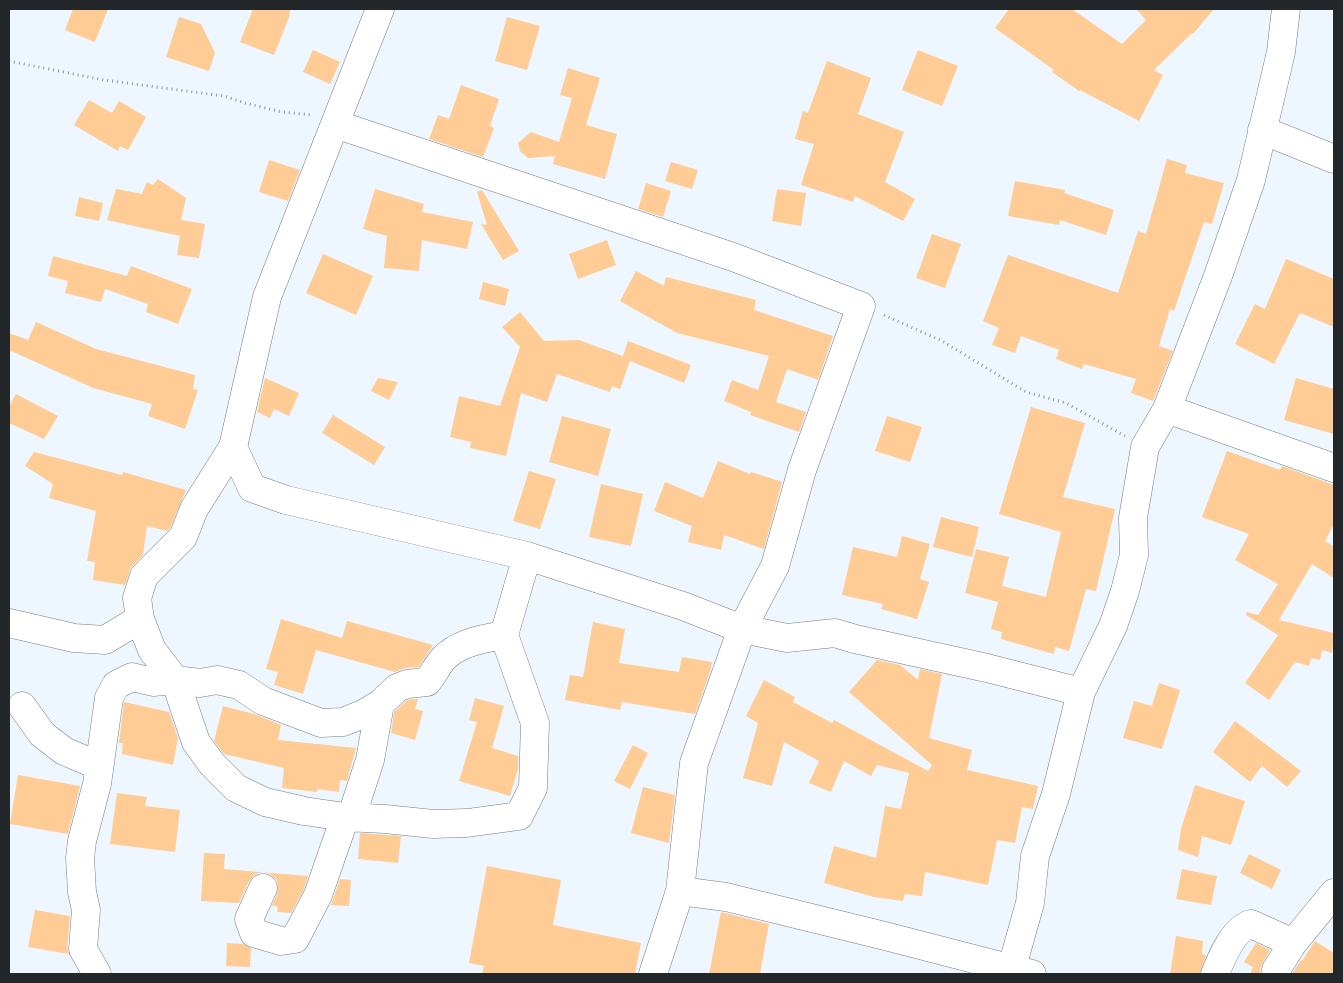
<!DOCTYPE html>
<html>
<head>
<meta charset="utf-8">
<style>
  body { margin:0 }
  #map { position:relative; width:1343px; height:983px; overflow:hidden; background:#eef7ff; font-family:"PT Serif",serif }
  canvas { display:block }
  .frame { position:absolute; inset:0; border:10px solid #24272a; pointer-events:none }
</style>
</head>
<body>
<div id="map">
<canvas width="1343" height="983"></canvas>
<div class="frame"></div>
</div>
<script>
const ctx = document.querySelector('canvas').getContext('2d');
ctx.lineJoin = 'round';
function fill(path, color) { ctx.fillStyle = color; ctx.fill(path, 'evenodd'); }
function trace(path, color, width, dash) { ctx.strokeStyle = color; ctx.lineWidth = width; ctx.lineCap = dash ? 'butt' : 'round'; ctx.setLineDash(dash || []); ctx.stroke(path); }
fill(new Path2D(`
  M 73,9 L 108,9 L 95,42 L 65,30 Z
  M 253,9 L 291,9 L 289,14 L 290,15 L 274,55 L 240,42 Z
  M 1009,9 L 1072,9 L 1122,44 L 1146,20 L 1136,9 L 1214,9 L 1193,34 L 1192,33 L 1154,70 L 1163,75 L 1139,121 L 1080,90 L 1079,91 L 1052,72 L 1054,70 L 995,28 Z
  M 179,17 L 201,24 L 215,53 L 209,71 L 166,57 Z
  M 507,17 L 540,26 L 527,70 L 495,61 Z
  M 313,50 L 340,62 L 330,84 L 303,72 Z
  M 918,50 L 958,66 L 942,106 L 902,90 Z
  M 827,61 L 871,78 L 858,114 L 904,132 L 885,182 L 915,199 L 903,221 L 855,196 L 853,202 L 801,185 L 814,144 L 795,139 L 803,111 L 808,113 Z
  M 568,68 L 600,78 L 586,125 L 617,134 L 605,179 L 553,164 L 555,156 L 528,158 L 520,151 L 518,143 L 531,132 L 559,142 L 572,98 L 560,95 Z
  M 461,85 L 499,99 L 490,126 L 494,128 L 483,157 L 429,139 L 438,115 L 449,119 Z
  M 89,100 L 112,113 L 119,101 L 146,117 L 128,150 L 120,146 L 118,151 L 74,125 Z
  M 1167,159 L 1187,165 L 1185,173 L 1224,183 L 1212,224 L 1204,222 L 1174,311 L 1170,309 L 1159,346 L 1173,351 L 1153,401 L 1131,393 L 1136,379 L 1084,364 L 1082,369 L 1056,359 L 1059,350 L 1021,336 L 1015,353 L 992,345 L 999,328 L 983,321 L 1008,255 L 1118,293 L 1138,231 L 1146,234 Z
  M 269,160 L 300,170 L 288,201 L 259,192 Z
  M 671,162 L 698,170 L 692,189 L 665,181 Z
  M 158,179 L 186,198 L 181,220 L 205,224 L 199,258 L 177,255 L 180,236 L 107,220 L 116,189 L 142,194 L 147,182 L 153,185 Z
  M 1015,181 L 1065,190 L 1064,193 L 1114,210 L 1106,235 L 1060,220 L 1059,225 L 1008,216 Z
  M 646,183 L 671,191 L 663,217 L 638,209 Z
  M 375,189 L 424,204 L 422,212 L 473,222 L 467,249 L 422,240 L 419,271 L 384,268 L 387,236 L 363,229 Z
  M 777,189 L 806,193 L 801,226 L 772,221 Z
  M 482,190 L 519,251 L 503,260 L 481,224 L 487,225 L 477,192 Z
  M 79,197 L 103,203 L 99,221 L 75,216 Z
  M 932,234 L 961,244 L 945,288 L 916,278 Z
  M 607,240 L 616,265 L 578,279 L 569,254 Z
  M 323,254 L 373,276 L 356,315 L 306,293 Z
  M 53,256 L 127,276 L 131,266 L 192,289 L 178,324 L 146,312 L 148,304 L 105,289 L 101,302 L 65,293 L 68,281 L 48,276 Z
  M 1286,259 L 1334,279 L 1334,327 L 1300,313 L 1274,364 L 1235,344 L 1255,304 L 1265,309 Z
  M 636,271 L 664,286 L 666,277 L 756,300 L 754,310 L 833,336 L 818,380 L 787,369 L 776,402 L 806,412 L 799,432 L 750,415 L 751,412 L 724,401 L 732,380 L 758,390 L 769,356 L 677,333 L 620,301 Z
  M 483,282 L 509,289 L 505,306 L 479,299 Z
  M 520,312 L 544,341 L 579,340 L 623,356 L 628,341 L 691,365 L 684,383 L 630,361 L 620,389 L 612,386 L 610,392 L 557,374 L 547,402 L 521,393 L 506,456 L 470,448 L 471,442 L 450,437 L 459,396 L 500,406 L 520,347 L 502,327 Z
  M 36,322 L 96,349 L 195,375 L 193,389 L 198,390 L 185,429 L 148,416 L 152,404 L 93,388 L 9,350 L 9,333 L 28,340 Z
  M 265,378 L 299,393 L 289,416 L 274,409 L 270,418 L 257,412 Z
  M 378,378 L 398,382 L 389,400 L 371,391 Z
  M 1296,378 L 1334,389 L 1334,434 L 1284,420 Z
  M 16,394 L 58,416 L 44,439 L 9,423 L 9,407 Z
  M 1031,407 L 1085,423 L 1063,497 L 1115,509 L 1096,591 L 1086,589 L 1069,651 L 1055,647 L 1054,654 L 1001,639 L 1002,632 L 991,629 L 998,602 L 965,593 L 976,549 L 1009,557 L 1002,586 L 1046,597 L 1061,532 L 999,514 Z
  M 333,415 L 385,447 L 374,465 L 322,433 Z
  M 562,416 L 611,429 L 598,476 L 549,462 Z
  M 887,416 L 922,427 L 910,462 L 875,451 Z
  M 1227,451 L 1280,470 L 1282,466 L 1334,485 L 1334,524 L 1325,541 L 1334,547 L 1334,578 L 1312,564 L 1279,620 L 1334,633 L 1332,653 L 1322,650 L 1320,660 L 1311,658 L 1309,666 L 1295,662 L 1269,700 L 1245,683 L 1278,635 L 1246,615 L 1247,612 L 1258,615 L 1278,584 L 1235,560 L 1249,534 L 1202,517 Z
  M 34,452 L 122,475 L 123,472 L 186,490 L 170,528 L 167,531 L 147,526 L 143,555 L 131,567 L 125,585 L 93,580 L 95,562 L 87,561 L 96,511 L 49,498 L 53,484 L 25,466 Z
  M 718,461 L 750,474 L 751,472 L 782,482 L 764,549 L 724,535 L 721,550 L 688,542 L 692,526 L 654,511 L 665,482 L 703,498 Z
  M 529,471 L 556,479 L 540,529 L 513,521 Z
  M 601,484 L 643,494 L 631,546 L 589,537 Z
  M 941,517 L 979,527 L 972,557 L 933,547 Z
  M 902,536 L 930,544 L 920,579 L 929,582 L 917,619 L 881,609 L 883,604 L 842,595 L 853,547 L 897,557 Z
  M 281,619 L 342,638 L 347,621 L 433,645 L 419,667 L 405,668 L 395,672 L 316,650 L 303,694 L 274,685 L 278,672 L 266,669 Z
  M 593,622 L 625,629 L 619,663 L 679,672 L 682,657 L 712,662 L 710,672 L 695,714 L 622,702 L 620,710 L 565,700 L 570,675 L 583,677 Z
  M 877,660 L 900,665 L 918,680 L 920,669 L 942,674 L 929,738 L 972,750 L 967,770 L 1038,786 L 1033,809 L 1022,807 L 1015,843 L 997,840 L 988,885 L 925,872 L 922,896 L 905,894 L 903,901 L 874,897 L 824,883 L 834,846 L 876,858 L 885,806 L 901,809 L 909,773 L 877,765 L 871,776 L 844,761 L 831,792 L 809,783 L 819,761 L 784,742 L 772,786 L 743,778 L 758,723 L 746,716 L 764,680 L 795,697 L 793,702 L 832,723 L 834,720 L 928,771 L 932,765 L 849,692 Z
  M 1159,683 L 1180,690 L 1162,749 L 1123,738 L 1134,701 L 1152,706 Z
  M 475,698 L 504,706 L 492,748 L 518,756 L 518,769 L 510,796 L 459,781 L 477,722 L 469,720 Z
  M 411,699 L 418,699 L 415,709 L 423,711 L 415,740 L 391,733 L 394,712 L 406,701 Z
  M 124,702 L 169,712 L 178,738 L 173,765 L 122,754 L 123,743 L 119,743 Z
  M 223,706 L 254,714 L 281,725 L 278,740 L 356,748 L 347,781 L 340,780 L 339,792 L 317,789 L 317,792 L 282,788 L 284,768 L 224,754 L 214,741 Z
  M 1235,721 L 1301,771 L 1287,787 L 1262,766 L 1250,782 L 1213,752 Z
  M 633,745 L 648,753 L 630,789 L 614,781 Z
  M 18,775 L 80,786 L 68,834 L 10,824 Z
  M 1195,785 L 1245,801 L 1231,845 L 1202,836 L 1198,857 L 1178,850 L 1181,829 Z
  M 643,787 L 675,795 L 669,843 L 631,833 Z
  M 117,793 L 147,797 L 145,806 L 180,810 L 175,852 L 110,844 Z
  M 360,833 L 401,836 L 398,863 L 358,859 Z
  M 204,853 L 225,854 L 224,869 L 308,876 L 304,889 L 291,913 L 277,912 L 278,906 L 272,906 L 277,894 L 278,886 L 276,879 L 270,874 L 262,872 L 254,875 L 249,881 L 239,903 L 201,901 Z
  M 1249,854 L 1281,870 L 1272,889 L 1240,873 Z
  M 487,866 L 561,880 L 553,925 L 641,943 L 635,974 L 482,974 L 484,966 L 469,963 Z
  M 1182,869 L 1217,876 L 1211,905 L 1176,899 Z
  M 340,879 L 351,880 L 349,906 L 331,905 Z
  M 35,910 L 70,916 L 67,948 L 69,954 L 28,947 Z
  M 721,912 L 769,924 L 760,974 L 709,974 Z
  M 1176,936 L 1203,941 L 1202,954 L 1206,955 L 1200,974 L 1170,974 Z
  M 1315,941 L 1334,953 L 1334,974 L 1292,974 L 1301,960 L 1302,961 Z
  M 227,943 L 243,944 L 251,948 L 250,967 L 226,966 Z
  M 1256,943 L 1270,950 L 1263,962 L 1260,969 L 1261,974 L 1250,974 L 1253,967 L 1244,962 Z`), '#fecc94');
const minor = new Path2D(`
  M 380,9 L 267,297 L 233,447 L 194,509 L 183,537 L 144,576 L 137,598 L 140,619 L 152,650 L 175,680 L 196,742 L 212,764 L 236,788 L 265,802 L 304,811 L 345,817 L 385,819 L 433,824 L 467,823 L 519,816 L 533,788 L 535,723 L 504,635 L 527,556
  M 335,124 L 733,257 L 861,306 L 802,470 L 775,566 L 742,629 L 694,763 L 680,891 L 653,974
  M 1262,130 L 1334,159
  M 1167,409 L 1334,468
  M 233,447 L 252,488 L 286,500 L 527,556 L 683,606 L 742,629 L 787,638 L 835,633 L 855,639 L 987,668 L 1081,692
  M 9,623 L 74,638 L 105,640 L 140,619
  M 22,706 L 42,734 L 64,751 L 99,766
  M 351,818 L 370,760 L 380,704
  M 263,888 L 249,919 L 254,933 L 281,941 L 295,939 L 318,895 L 345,817
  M 680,891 L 726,897 L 885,936 L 1032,974
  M 1276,970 L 1293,943 L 1334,893
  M 97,974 L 83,949 L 86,910 L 82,892 L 80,858 L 82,841 L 97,784 L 109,698 L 116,685 L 132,677 L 153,682 L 175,680 L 200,683 L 217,680 L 239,685 L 263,701 L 321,723 L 343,722 L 363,714 L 380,704 L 397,688 L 407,684 L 427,682 C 433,675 437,666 443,659 C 459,642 483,639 504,635
  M 1010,974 L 1030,903 L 1035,856 L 1056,794 L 1081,692 L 1113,626 L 1125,591 L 1134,555 L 1133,518 L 1145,447 L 1167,409 L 1218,276 L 1251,180 L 1281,52 L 1286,9
  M 1215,974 C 1221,959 1234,928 1251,924 L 1293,943`);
trace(minor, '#757d84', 29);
trace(new Path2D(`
  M 9,61 L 104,80 L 224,96 L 245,103 L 282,112 L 313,115
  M 884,315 L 942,341 L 1026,392 L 1066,403 L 1125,436`), '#8f959b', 3, [1, 4]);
trace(minor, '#fff', 28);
</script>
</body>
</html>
